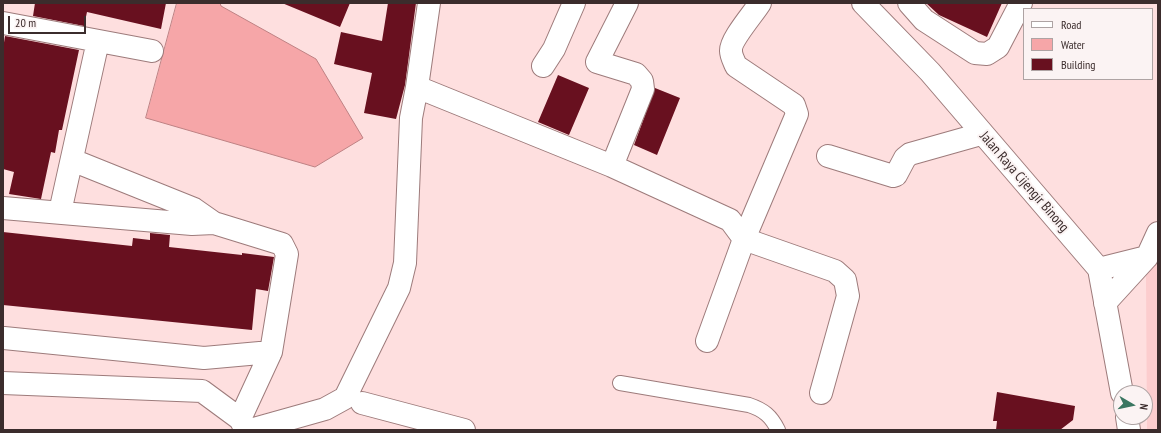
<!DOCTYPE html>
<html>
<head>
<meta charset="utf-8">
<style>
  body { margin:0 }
  #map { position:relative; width:1161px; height:433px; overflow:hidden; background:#fedfdf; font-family:"PT Sans Narrow",sans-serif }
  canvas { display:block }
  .frame { position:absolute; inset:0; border:4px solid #3b2c2c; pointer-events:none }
  .legend { position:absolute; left:1023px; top:8px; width:130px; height:72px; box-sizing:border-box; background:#fbf3f3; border:1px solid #aea3a3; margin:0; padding:5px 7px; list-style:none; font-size:12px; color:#3b2c2c }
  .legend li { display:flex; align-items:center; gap:8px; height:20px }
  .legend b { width:20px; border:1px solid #aea3a3 }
  .north { position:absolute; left:1113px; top:385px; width:40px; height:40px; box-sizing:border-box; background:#fbf3f3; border:1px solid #aea3a3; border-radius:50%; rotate:99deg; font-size:11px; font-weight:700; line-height:16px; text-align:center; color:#3b2c2c }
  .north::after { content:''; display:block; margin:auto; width:14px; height:18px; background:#3a7661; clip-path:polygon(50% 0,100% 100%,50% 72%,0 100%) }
  .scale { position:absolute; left:8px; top:16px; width:78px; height:18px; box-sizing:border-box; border:2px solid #3b2c2c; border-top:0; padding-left:5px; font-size:12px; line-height:14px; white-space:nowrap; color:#3b2c2c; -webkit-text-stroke:3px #fbf3f3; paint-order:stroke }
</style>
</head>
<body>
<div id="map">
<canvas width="1161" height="433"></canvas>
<div class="frame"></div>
<ul class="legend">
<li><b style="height:5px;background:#fff"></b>Road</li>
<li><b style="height:11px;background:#f6a6a8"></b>Water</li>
<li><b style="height:11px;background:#68101f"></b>Building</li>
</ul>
<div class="north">N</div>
<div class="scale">20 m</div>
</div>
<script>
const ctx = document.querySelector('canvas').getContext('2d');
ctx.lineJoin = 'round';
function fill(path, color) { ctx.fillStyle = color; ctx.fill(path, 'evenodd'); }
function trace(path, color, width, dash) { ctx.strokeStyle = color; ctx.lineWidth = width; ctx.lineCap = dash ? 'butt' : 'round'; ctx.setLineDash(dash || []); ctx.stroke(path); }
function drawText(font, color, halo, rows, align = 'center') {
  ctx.font = font + ' "PT Sans Narrow",sans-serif'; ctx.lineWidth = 4; ctx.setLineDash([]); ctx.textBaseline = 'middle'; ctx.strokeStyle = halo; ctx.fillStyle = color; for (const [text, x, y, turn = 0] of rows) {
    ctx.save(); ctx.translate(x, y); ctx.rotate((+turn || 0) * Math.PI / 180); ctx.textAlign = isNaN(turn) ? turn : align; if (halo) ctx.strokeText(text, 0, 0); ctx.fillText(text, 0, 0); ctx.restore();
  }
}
fill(new Path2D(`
  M 1158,252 L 1158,430 L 1147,430 L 1146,276 Z`), '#fccdce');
const water = new Path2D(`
  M 177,3 L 220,3 L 221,6 L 316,59 L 363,138 L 315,167 L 146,118 Z`);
fill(water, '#f6a6a8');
trace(water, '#be8183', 1);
fill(new Path2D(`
  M 35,3 L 166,3 L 161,29 L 87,12 L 84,26 L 33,16 Z
  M 282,3 L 350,3 L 340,27 Z
  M 388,3 L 416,3 L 405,85 L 396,119 L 364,113 L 372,73 L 334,64 L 341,32 L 382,41 Z
  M 926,3 L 1002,3 L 987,37 L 939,15 Z
  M 5,36 L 79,50 L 62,130 L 59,130 L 55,153 L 51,152 L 41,199 L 9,194 L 14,172 L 3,169 L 3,49 Z
  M 558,75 L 589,88 L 569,135 L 538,122 Z
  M 655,88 L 680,98 L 657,155 L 634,145 Z
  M 3,232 L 132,246 L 133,238 L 150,240 L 150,233 L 170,235 L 169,247 L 242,255 L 242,253 L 274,257 L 268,291 L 256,289 L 252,330 L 3,305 Z
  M 997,392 L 1075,406 L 1073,420 L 1060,430 L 996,430 L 997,421 L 993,421 Z`), '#68101f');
const service = new Path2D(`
  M 620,383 L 749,405 C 764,410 771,416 778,430`);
const minor = new Path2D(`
  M 760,3 C 754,13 730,40 731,51 C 731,56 734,61 736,66 L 794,105 L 797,114 L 744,239 L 835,271 L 845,280 L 848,296 L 821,393
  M 909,3 L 924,20 L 975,53 L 987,54 L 998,47 L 1021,3
  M 3,23 L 152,51
  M 543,66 L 554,49 L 574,3
  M 417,87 L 612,166 L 730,220 L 744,239 L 707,341
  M 828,156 L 893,176 L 896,175 L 905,158 L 910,154 L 981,134
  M 72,160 L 194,209 L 214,223
  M 612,166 L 643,89 L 642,81 L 636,74 L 597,62 L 627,3
  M 3,208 L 192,224 L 214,223 L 282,244 L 287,254 L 271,352 L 204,358 L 4,338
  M 60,212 L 98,41
  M 3,383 L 202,391 L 240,419 L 246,430
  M 362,403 L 464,430
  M 240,419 L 271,352
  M 250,430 L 325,409 L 345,398 L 399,288 L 405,263 L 411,118 L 417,87 L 429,3`);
const tertiary = new Path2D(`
  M 863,3 L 930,72 L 1099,269 L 1122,393
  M 1099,269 L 1147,257
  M 1105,303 L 1147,257 L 1158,233
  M 1127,417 L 1129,430`);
trace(service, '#9d7b7b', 16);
trace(minor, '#9d7b7b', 24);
trace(tertiary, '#9d7b7b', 24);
trace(service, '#fff', 14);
trace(minor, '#fff', 22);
trace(tertiary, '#fff', 22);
drawText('14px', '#3b2c2c', '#fbf3f3', [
  ["Jalan Raya Cijengir Binong",1024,182,49]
]);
</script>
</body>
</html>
